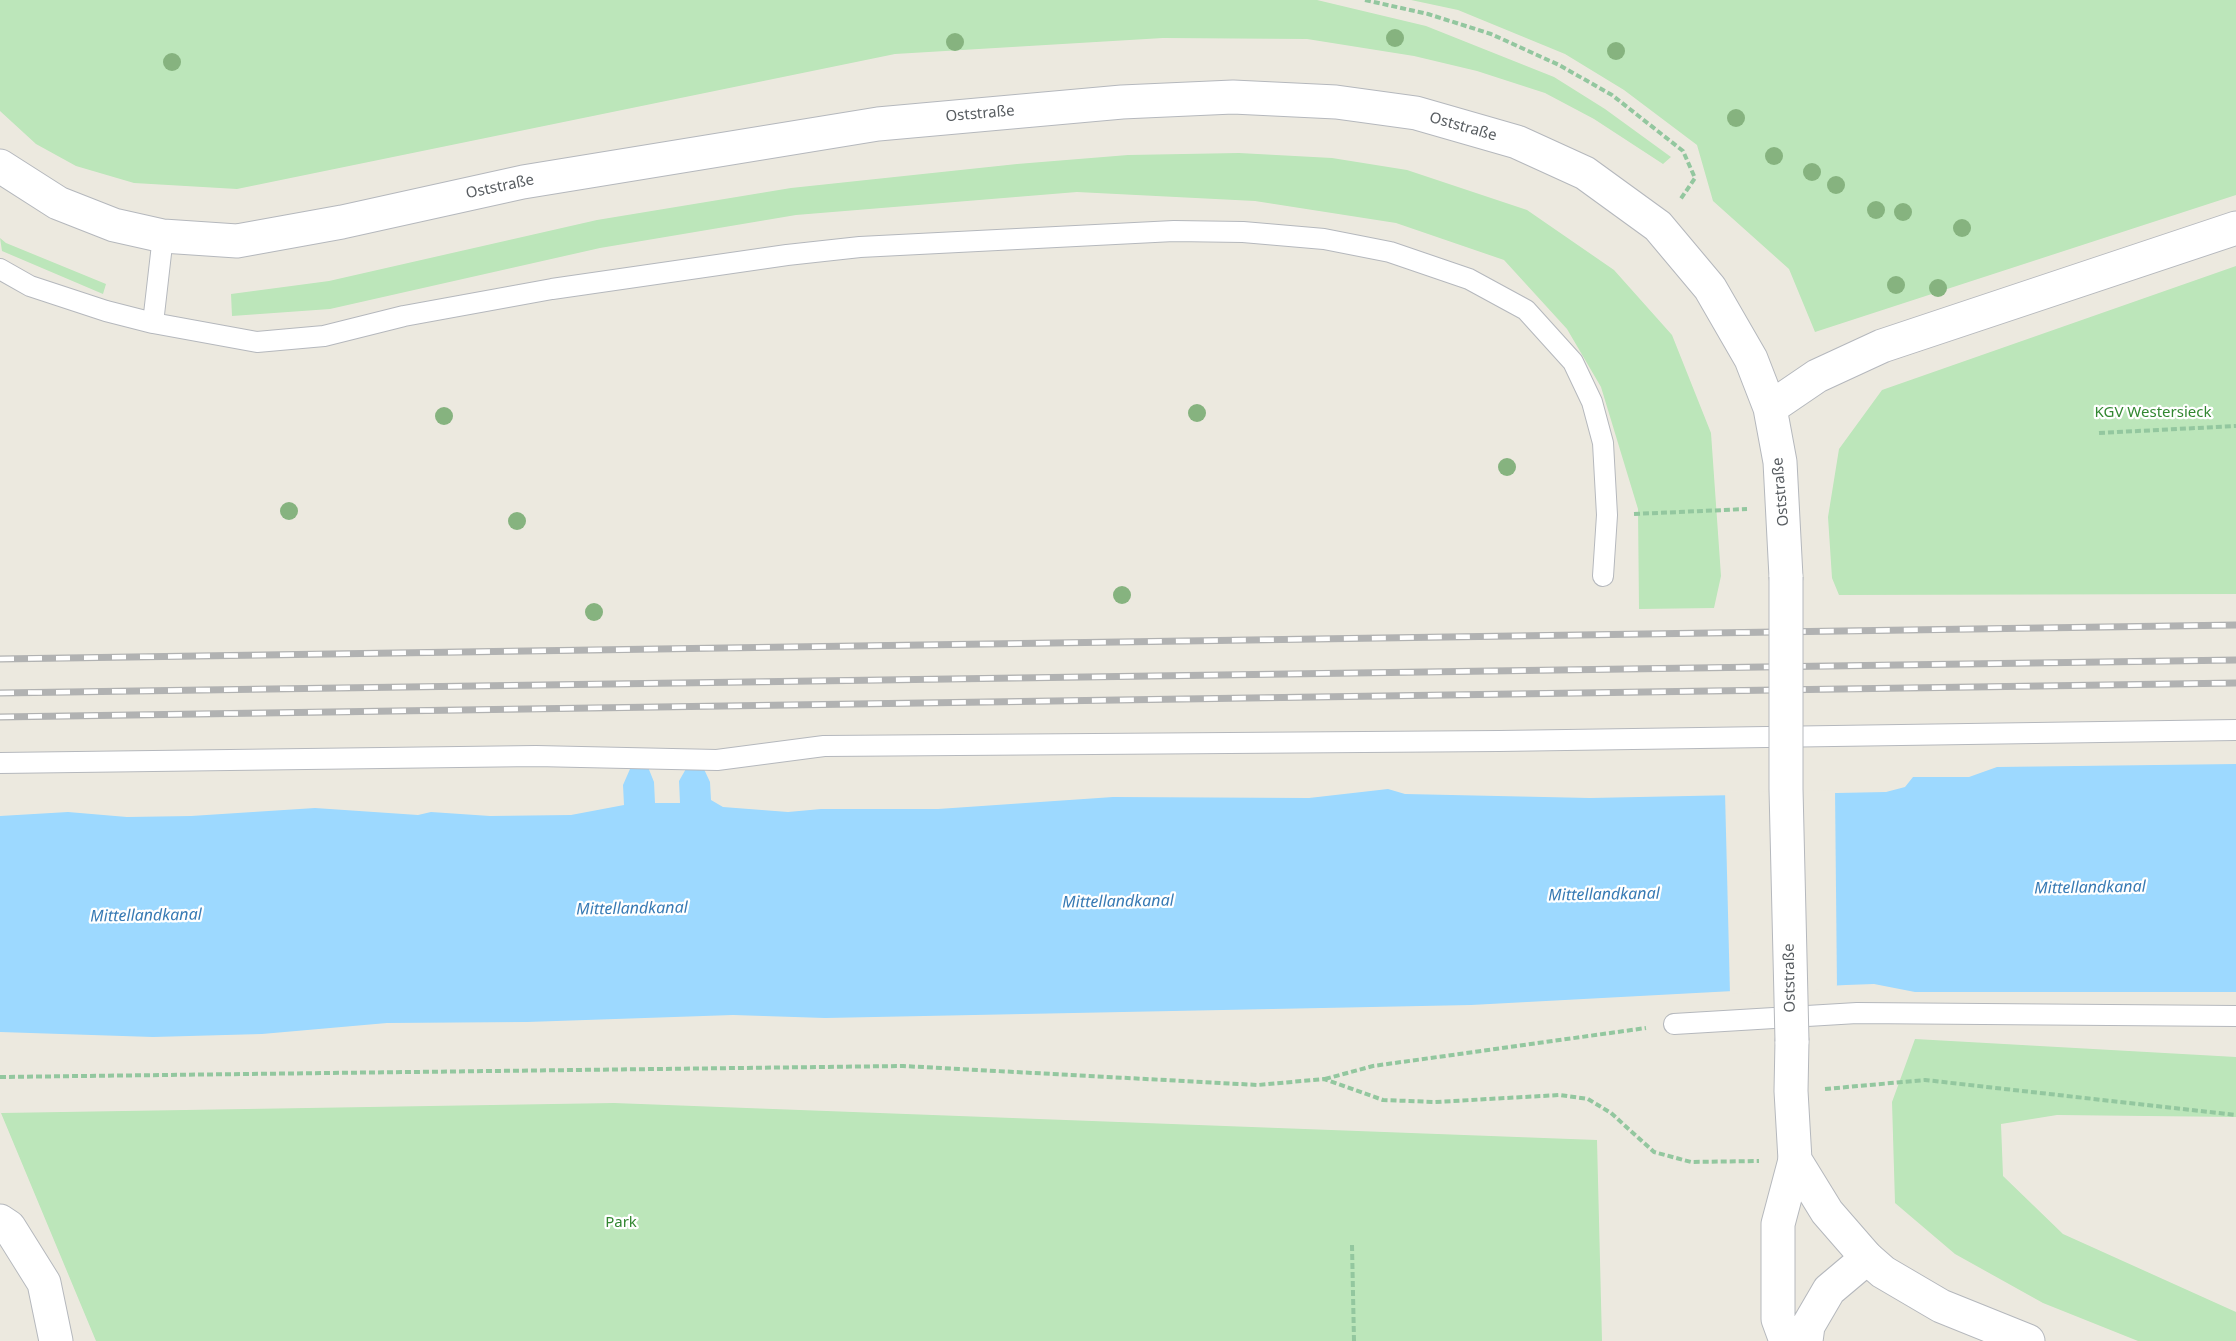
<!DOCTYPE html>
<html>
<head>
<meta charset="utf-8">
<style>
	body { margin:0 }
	canvas { display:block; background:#ece9df }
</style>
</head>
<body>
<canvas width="2236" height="1341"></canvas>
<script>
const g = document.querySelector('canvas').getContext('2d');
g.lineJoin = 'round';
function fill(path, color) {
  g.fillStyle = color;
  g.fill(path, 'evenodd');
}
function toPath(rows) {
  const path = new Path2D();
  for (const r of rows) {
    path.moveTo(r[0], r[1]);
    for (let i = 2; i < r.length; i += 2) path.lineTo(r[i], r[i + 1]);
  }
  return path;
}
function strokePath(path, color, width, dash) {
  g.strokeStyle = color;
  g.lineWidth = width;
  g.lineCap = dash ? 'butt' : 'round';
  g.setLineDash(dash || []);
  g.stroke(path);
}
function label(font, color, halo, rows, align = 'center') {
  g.font = font + ' "Noto Sans",sans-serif';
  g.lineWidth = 4.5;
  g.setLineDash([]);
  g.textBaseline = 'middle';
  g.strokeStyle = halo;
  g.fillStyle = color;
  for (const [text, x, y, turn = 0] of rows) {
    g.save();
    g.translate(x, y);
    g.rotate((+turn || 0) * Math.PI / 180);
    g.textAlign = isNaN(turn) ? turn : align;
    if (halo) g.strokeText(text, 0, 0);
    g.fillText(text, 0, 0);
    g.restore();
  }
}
fill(toPath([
	[0,0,1317,0,1426,26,1554,77,1605,109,1671,157,1663,164,1594,119,1545,93,1477,71,1414,56,1307,39,1163,38,895,54,237,189,134,183,76,166,36,144,0,111],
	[1411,0,2236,0,2236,195,1815,332,1789,269,1713,201,1697,145,1624,90,1565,54,1458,10],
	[1239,153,1332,158,1407,170,1527,210,1614,270,1672,335,1711,433,1721,576,1714,608,1639,609,1638,509,1601,387,1567,329,1504,260,1396,223,1255,201,1077,192,796,215,600,248,330,309,232,316,231,294,329,281,597,220,791,188,1017,164,1128,155],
	[0,238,6,243,106,284,103,294,2,251],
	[2236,266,2236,594,1839,595,1832,578,1828,517,1839,449,1882,390],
	[1915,1039,2236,1057,2236,1117,2057,1115,2001,1124,2003,1176,2063,1234,2236,1312,2236,1341,2138,1341,2043,1303,1955,1254,1895,1203,1892,1102],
	[614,1103,1597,1140,1602,1341,96,1341,1,1113]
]), '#bce6ba');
fill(toPath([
	[2236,764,2236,992,1915,992,1874,984,1846,985,1471,1005,825,1018,733,1015,527,1022,387,1023,262,1034,153,1037,0,1032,0,816,68,812,127,817,191,816,315,808,418,815,431,812,490,816,571,815,624,805,623,785,630,769,648,767,654,782,655,803,680,803,679,781,687,767,703,767,710,782,711,800,723,807,788,812,821,809,938,809,1113,797,1309,798,1388,789,1405,794,1590,798,1886,792,1905,787,1913,777,1969,777,1997,767]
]), '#9dd9ff');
fill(toPath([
	[1835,790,1837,989,1730,994,1725,792]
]), '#ece9df');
const service = toPath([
	[0,269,30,286,106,311,153,323,257,342,324,336,404,316,552,289,787,255,860,247,1174,231,1243,232,1324,239,1390,252,1469,279,1526,310,1573,362,1592,402,1603,443,1607,515,1603,576],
	[153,323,163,236],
	[0,763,536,756,717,760,824,746,1499,741,2236,730],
	[1674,1024,1857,1013,2236,1016]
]);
const minor = toPath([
	[0,1221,9,1227,44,1283,56,1341],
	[1786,1341,1778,1319,1778,1224,1795,1160],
	[1806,1341,1808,1326,1829,1290,1867,1258]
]);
const tertiary = toPath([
	[0,166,58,203,114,225,163,236,237,241,342,222,523,182,878,124,1122,102,1233,97,1336,102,1416,113,1517,142,1585,173,1658,226,1710,288,1751,359,1770,408,1780,462,1786,577],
	[1770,408,1817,376,1882,346,2236,228],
	[1792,1041,1791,1091,1795,1160,1827,1212,1867,1258,1883,1272,1941,1306,2028,1341]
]);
strokePath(service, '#b5b8bd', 22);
strokePath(minor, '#b5b8bd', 35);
strokePath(tertiary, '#b5b8bd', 35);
strokePath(toPath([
	[1365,0,1428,14,1491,34,1559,65,1612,95,1683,151,1695,178,1680,200],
	[2099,433,2236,426],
	[1634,514,1747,509],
	[0,1077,903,1066,1258,1085,1324,1079,1383,1100,1435,1102,1560,1095,1588,1099,1611,1113,1654,1152,1691,1162,1759,1161],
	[1325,1079,1373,1066,1646,1028],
	[1825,1089,1925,1080,2236,1115],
	[1352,1245,1354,1341]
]), '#93c79f', 4, [6, 3]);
strokePath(service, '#fff', 20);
strokePath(minor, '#fff', 33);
strokePath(tertiary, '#fff', 33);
const rail = toPath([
	[0,659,2236,625],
	[0,693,2236,660],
	[0,717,2236,683]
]);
strokePath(rail, '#b1b2b2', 7);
strokePath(rail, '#fff', 4.5, [14]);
const tertiaryBridge = toPath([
	[1786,577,1786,789,1792,1041]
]);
strokePath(tertiaryBridge, '#b5b8bd', 35, []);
strokePath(tertiaryBridge, '#fff', 33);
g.fillStyle = '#86b37f';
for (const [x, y] of [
	[1395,38],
	[955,42],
	[1616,51],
	[172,62],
	[1736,118],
	[1774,156],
	[1812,172],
	[1836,185],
	[1876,210],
	[1903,212],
	[1962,228],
	[1896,285],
	[1938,288],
	[1197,413],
	[444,416],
	[1507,467],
	[289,511],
	[517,521],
	[1122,595],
	[594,612]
]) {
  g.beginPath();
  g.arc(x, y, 9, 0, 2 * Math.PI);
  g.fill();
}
label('15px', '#585d61', '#fff', [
	["Oststraße",980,114,-5],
	["Oststraße",1463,127,16],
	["Oststraße",500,187,-12],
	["Oststraße",1781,492,-95],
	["Oststraße",1790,978,-91]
]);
label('15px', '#328731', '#fff', [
	["KGV Westersieck",2153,413],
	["Park",621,1223]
]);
label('italic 16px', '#377ab4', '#fff', [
	["Mittellandkanal",2090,888,-1],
	["Mittellandkanal",1604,895,-1],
	["Mittellandkanal",1118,902,-1],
	["Mittellandkanal",632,909,-1],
	["Mittellandkanal",146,916,-1]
]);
</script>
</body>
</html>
